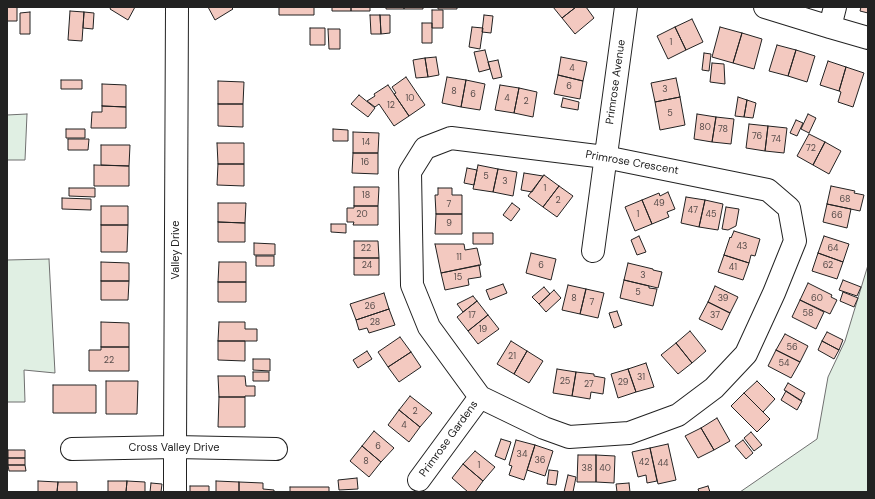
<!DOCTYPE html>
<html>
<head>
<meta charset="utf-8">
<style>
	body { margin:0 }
	#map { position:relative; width:875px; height:499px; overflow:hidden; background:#fff; font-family:"DM Sans",sans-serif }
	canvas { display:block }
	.frame { position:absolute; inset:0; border:8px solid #222; pointer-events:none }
</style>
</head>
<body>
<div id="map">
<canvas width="875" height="499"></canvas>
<div class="frame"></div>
</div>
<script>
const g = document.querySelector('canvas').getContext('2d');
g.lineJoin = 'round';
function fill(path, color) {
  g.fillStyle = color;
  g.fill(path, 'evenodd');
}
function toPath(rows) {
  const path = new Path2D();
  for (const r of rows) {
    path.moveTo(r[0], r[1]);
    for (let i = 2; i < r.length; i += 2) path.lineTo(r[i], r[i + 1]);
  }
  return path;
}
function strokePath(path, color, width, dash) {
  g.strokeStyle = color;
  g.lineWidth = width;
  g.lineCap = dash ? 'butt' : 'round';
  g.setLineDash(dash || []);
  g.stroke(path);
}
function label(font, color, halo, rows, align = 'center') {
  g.font = font + ' "DM Sans",sans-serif';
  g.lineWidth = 3;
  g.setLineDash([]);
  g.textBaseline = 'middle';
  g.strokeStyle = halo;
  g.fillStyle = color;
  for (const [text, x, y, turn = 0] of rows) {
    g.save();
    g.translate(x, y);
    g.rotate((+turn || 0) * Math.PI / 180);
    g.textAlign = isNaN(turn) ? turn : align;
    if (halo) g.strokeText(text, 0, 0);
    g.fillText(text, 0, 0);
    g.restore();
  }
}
const green = toPath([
	[27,114,25,160,7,160,7,115,27,114],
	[49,259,55,373,24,370,25,402,7,402,7,260,49,259],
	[868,265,868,492,740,492,817,439,828,377,845,341,868,265]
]);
fill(green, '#e0efe3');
strokePath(green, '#6f6f6f', 1);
const building = toPath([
	[7,7,17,7,17,21,7,21,7,7],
	[111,7,135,7,128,20,110,9,111,7],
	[208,7,231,7,233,9,215,20,208,7],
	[279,7,314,7,314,15,279,15,279,7],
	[332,7,351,7,351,11,332,11,332,7],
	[351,7,370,7,370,11,351,11,351,7],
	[386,7,404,7,404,9,386,9,386,7],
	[404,7,423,7,423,9,404,9,404,7],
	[438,7,457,7,457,9,438,9,438,7],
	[553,7,576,7,562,18,553,7],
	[576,7,586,7,594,18,575,34,562,18,576,7],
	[861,7,868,7,868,13,860,11,861,7],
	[432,10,443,10,443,28,432,28,432,10],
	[70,11,84,12,82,41,68,40,70,11],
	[30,12,30,34,20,34,20,13,30,12],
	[84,12,94,13,93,29,83,28,84,12],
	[370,15,380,15,381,34,371,34,370,15],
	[380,15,390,15,390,33,381,34,380,15],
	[484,15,493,16,491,33,482,32,484,15],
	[692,19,703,42,686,50,675,27,692,19],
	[422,23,432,23,432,43,422,43,422,23],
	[472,27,483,28,480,49,469,47,472,27],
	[675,27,686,50,668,59,657,36,675,27],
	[720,27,742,33,733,63,712,57,720,27],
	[310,28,325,28,325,45,310,45,310,28],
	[328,29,340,29,340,49,329,49,328,29],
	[742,33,762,39,754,69,733,63,742,33],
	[777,45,796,50,788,76,769,71,777,45],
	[485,50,490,69,479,72,474,52,485,50],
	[796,50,815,56,807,82,788,76,796,50],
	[704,53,711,54,709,71,702,70,704,53],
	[436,57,439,75,428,77,425,58,436,57],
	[561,57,587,62,583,81,558,75,561,57],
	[425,58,428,77,416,78,413,60,425,58],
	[498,60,502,77,493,79,488,62,498,60],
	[828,61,846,67,839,91,820,85,828,61],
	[712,63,724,64,725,84,710,82,712,63],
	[846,67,864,73,853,107,838,102,841,92,839,91,846,67],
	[558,75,583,81,580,99,554,94,558,75],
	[406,77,425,105,409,116,394,94,396,93,392,87,406,77],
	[447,77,466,80,461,107,442,103,447,77],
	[676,78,680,97,655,102,651,83,676,78],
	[61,80,82,80,82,89,61,89,61,80],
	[466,80,485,84,480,110,461,107,466,80],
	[218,81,244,82,243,104,218,104,218,81],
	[102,84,126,85,126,107,102,106,102,84],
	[388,85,409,116,394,126,379,104,375,107,367,101,375,96,374,94,388,85],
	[500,85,519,88,514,113,495,110,500,85],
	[519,88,537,92,533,117,514,113,519,88],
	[359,95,375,108,368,117,351,104,359,95],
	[680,97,685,125,660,130,655,102,680,97],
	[738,97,747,100,744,117,735,116,738,97],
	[563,98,579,102,578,110,561,107,563,98],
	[747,100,756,103,753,118,744,117,747,100],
	[218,104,243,104,243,127,218,126,218,104],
	[102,106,126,107,126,128,91,128,92,112,102,112,102,106],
	[697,114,716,117,712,142,694,139,697,114],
	[808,114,816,118,809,133,801,129,808,114],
	[716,117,734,119,731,144,712,142,716,117],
	[796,120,803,123,797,136,790,133,796,120],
	[749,124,768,126,765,151,746,148,749,124],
	[768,126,787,128,784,153,765,151,768,126],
	[66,129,85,129,85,138,66,138,66,129],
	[333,129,348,130,348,141,333,141,333,129],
	[353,132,379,133,378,153,353,153,353,132],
	[809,134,825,142,813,165,797,156,809,134],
	[68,139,89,139,88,150,68,150,68,139],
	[825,142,841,151,829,174,813,165,825,142],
	[217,143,244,143,244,164,218,164,217,143],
	[101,145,130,145,129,166,101,165,101,145],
	[353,153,378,153,378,174,352,173,353,153],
	[218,164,244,164,244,186,217,185,218,164],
	[94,165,129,166,129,186,94,186,94,165],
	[478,165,498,169,493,192,473,189,478,165],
	[467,168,477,170,474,185,464,183,467,168],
	[498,169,517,172,513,196,493,192,498,169],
	[524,173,543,176,532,192,521,190,524,173],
	[544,175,559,186,543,207,528,196,544,175],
	[559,186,573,196,557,217,543,207,559,186],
	[831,186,855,191,854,193,864,195,860,211,827,204,831,186],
	[354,187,379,187,378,206,354,206,354,187],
	[69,188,95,188,95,197,69,196,69,188],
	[438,188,452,188,452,195,462,195,462,214,436,214,435,195,438,195,438,188],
	[668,192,675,209,667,212,669,217,652,224,642,200,659,193,660,196,668,192],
	[686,197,705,200,699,227,681,223,686,197],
	[62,198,91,199,91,210,62,209,62,198],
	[642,200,652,224,635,231,625,207,642,200],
	[705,200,723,204,718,230,699,227,705,200],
	[218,203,246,203,245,223,218,222,218,203],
	[512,203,520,209,511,221,503,215,512,203],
	[827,204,851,209,847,228,823,222,827,204],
	[101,206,128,206,128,225,101,225,101,206],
	[354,206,378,206,378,225,353,225,354,222,347,222,347,208,354,208,354,206],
	[726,207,739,209,736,226,728,230,722,229,726,207],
	[436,214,462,214,462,234,435,234,436,214],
	[218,222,245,223,245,242,218,242,218,222],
	[331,224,346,224,346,233,331,232,331,224],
	[101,225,128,225,127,252,101,252,101,225],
	[734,231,760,239,755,256,751,255,749,263,724,255,730,237,731,238,734,231],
	[473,233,493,233,493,244,473,244,473,233],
	[639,236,646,252,637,255,631,240,639,236],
	[824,236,849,244,843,262,818,253,824,236],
	[354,241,378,241,379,258,354,258,354,241],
	[254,243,275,244,275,255,254,255,254,243],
	[435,244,464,244,465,250,477,248,481,265,441,273,435,244],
	[531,253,556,259,551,280,526,273,531,253],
	[818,253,843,262,837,279,812,271,818,253],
	[724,255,749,263,743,280,718,272,724,255],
	[256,256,274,256,274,266,256,266,256,256],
	[354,258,379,258,379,275,354,275,354,258],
	[101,262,129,263,129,281,101,281,101,262],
	[219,262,246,262,246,282,218,282,219,262],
	[628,263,653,269,653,270,662,272,658,288,624,280,628,263],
	[479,265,481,277,468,279,469,285,445,290,441,273,479,265],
	[624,280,649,286,649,288,657,289,653,306,620,298,624,280],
	[843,280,861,287,857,296,839,290,843,280],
	[101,281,129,281,128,300,101,300,101,281],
	[218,282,246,282,246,302,218,302,218,282],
	[808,283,832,295,831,297,837,300,830,314,800,300,808,283],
	[503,284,507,293,490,300,486,290,503,284],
	[568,285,586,289,580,314,562,310,568,285],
	[715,286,738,297,730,313,708,302,715,286],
	[544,287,550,294,539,304,532,297,544,287],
	[586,289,604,293,598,318,580,314,586,289],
	[554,290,561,298,546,312,539,304,554,290],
	[843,292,858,298,854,307,840,301,843,292],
	[384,293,389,309,356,320,350,304,384,293],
	[473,296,477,301,463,312,457,304,473,296],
	[800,300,824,312,816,329,792,317,800,300],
	[477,301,488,315,468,331,457,317,477,301],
	[708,302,730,313,722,330,699,319,708,302],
	[389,309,395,325,369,333,367,328,359,330,356,320,389,309],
	[617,311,622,325,614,328,609,313,617,311],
	[488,315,499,329,478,344,468,331,488,315],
	[101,322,129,323,129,347,101,347,101,322],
	[219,322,245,322,245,329,257,329,257,341,218,341,219,322],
	[690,331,706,351,692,363,676,343,690,331],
	[827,332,843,340,839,350,822,341,827,332],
	[785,334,808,346,800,362,776,350,785,334],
	[400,337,411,352,388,367,378,352,400,337],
	[218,341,245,341,245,361,218,360,218,341],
	[511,341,527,351,514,374,497,364,511,341],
	[822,341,839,350,834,359,818,350,822,341],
	[676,343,692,363,678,374,661,355,676,343],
	[101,347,129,347,129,371,89,371,89,350,101,350,101,347],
	[776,350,800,362,791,378,768,366,776,350],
	[367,351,372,359,358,368,353,360,367,351],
	[527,351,543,361,529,383,514,374,527,351],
	[411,352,421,367,399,382,388,367,411,352],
	[253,359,270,359,270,371,253,370,253,359],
	[646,363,654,387,636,392,628,369,646,363],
	[557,369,576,372,572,396,553,393,557,369],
	[628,369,636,392,618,398,611,374,628,369],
	[253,372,269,372,269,381,253,381,253,372],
	[576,372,594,374,594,376,605,378,603,394,591,392,590,399,572,396,576,372],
	[218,376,245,376,246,386,255,386,255,396,245,396,245,397,219,397,218,376],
	[106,381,138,381,137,414,106,414,106,381],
	[757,381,775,399,763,412,744,393,757,381],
	[788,383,805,393,801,401,784,390,788,383],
	[53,385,96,385,96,413,53,413,53,385],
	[786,391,802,401,797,410,781,400,786,391],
	[744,393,770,419,757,432,731,406,744,393],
	[410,396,432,413,420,427,399,410,410,396],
	[219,397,245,397,245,427,218,427,219,397],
	[399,410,420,427,409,442,388,425,399,410],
	[717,418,730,441,714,450,701,428,717,418],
	[701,428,714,450,698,458,685,436,701,428],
	[374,431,394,448,381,462,362,446,374,431],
	[751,432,762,445,754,451,744,438,751,432],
	[501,439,511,442,505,460,495,456,501,439],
	[516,440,535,445,524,480,509,475,512,466,509,465,516,440],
	[743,440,753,453,746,459,735,446,743,440],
	[668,444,676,480,658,484,650,448,668,444],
	[535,445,553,451,545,476,527,470,535,445],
	[362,446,381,462,369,477,350,461,362,446],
	[650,448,657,481,647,483,646,475,638,477,632,452,650,448],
	[8,450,25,450,25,458,8,458,8,450],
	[475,451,495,467,483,481,463,464,475,451],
	[578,455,596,455,596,482,577,482,578,455],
	[596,455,615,456,614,483,596,482,596,455],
	[8,458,25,458,25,465,8,465,8,458],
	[463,464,483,481,475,492,468,492,452,478,463,464],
	[8,465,25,465,26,471,9,471,8,465],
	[549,470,558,471,556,485,547,484,549,470],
	[568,475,576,477,573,492,564,492,568,475],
	[357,478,358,489,339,490,338,480,357,478],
	[38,481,58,482,57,492,38,492,38,481],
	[108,481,127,481,126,492,108,492,108,481],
	[127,481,145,482,145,492,126,492,127,481],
	[216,481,239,482,239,492,216,492,216,481],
	[58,482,77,482,77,492,57,492,58,482],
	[239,482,263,483,263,489,274,490,274,492,239,492,239,482],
	[151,483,162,484,161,492,150,492,151,483],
	[629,483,630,492,617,492,616,484,629,483],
	[190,486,209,486,209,492,190,492,190,486],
	[708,486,710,492,699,492,698,489,708,486],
	[290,487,329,487,329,492,290,492,290,487]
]);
fill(building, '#f3c9c0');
strokePath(building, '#222', 1);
const minor = toPath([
	[765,7,830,27,868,38],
	[830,27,835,7],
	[451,138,605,157,768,190,789,208,795,241,774,293,746,354,714,388,678,415,629,433,569,437,544,428,480,397,429,327,412,285,410,172,425,148,451,138],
	[593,251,626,7],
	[72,449,175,447,276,449],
	[419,480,480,397],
	[175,492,175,447,177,7]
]);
strokePath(minor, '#222', 24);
strokePath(minor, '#fff', 22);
label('9px', '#564c4a', null, [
	["1",671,43],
	["4",572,69],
	["6",569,87],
	["3",665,90],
	["8",454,92],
	["6",473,95],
	["10",410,99],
	["4",507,99],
	["2",526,102],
	["12",391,106],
	["5",670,114],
	["80",705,128],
	["78",723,130],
	["76",757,137],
	["74",776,140],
	["14",366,143],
	["72",811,149],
	["16",365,163],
	["5",486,177],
	["3",505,182],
	["1",545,189],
	["18",366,196],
	["68",845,200],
	["2",558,201],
	["49",659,204],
	["7",449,205],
	["47",693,211],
	["20",362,215],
	["1",638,215],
	["45",711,215],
	["66",837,216],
	["9",449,224],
	["43",742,247],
	["22",366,249],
	["64",833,249],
	["11",459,258],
	["24",367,266],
	["6",541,266],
	["62",828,266],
	["41",733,268],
	["3",643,276],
	["15",458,278],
	["5",638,293],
	["8",574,299],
	["39",723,299],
	["60",817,299],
	["7",592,303],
	["26",370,307],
	["58",808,314],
	["17",472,316],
	["37",715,316],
	["28",375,323],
	["19",483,330],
	["56",792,348],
	["21",512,357],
	["22",109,361],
	["54",784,364],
	["31",641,378],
	["25",565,382],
	["29",623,383],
	["27",589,385],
	["2",415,412],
	["4",404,426],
	["6",378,447],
	["34",522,455],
	["36",540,461],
	["8",366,462],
	["42",644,463],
	["44",663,464],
	["1",479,466],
	["38",587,469],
	["40",605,469]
]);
label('11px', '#222', '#fff', [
	["Primrose Avenue",616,82,-82],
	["Primrose Crescent",632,163,10],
	["Valley Drive",176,250,-90],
	["Primrose Gardens",449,439,-54],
	["Cross Valley Drive",174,448]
]);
</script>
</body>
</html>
